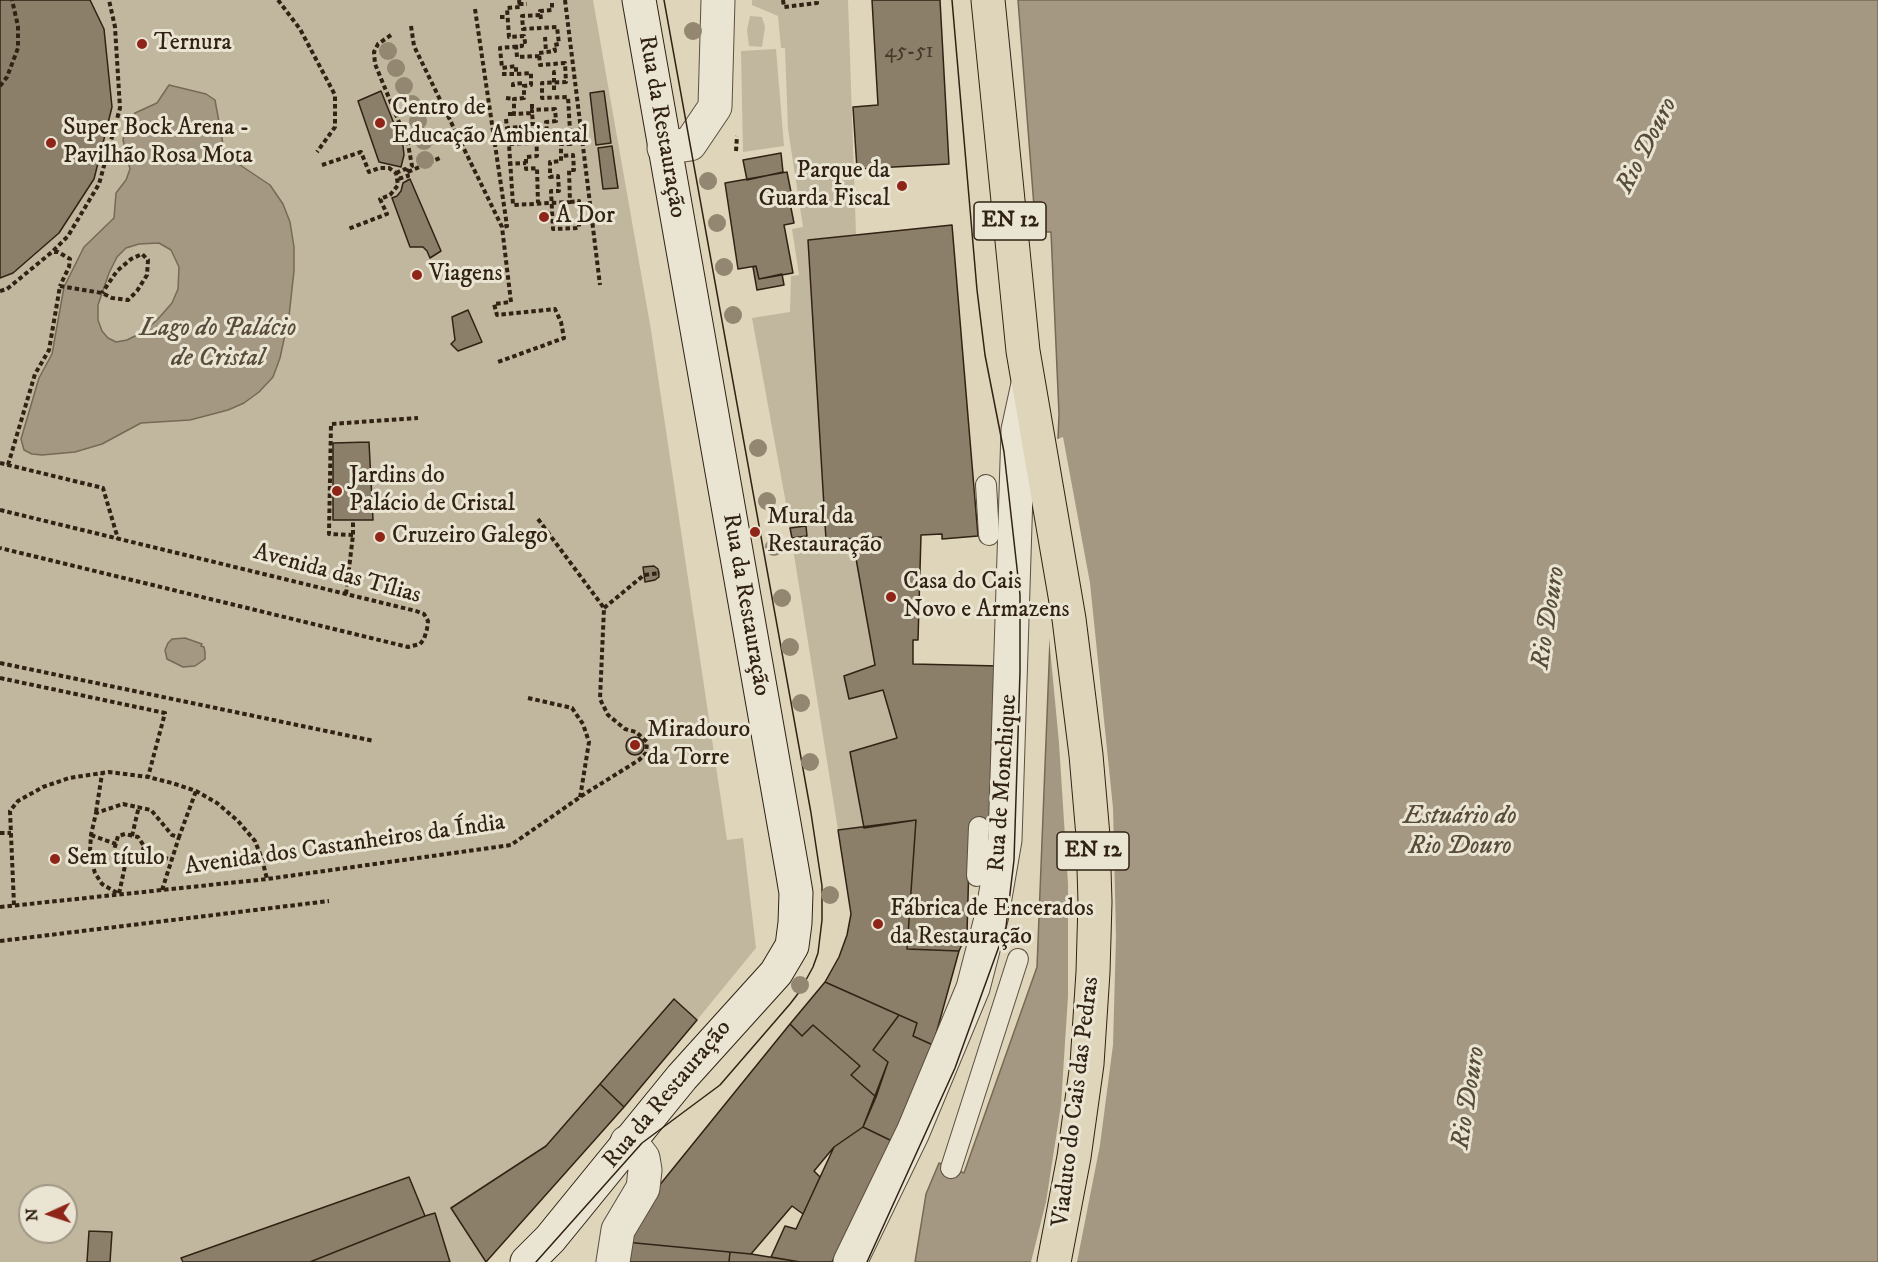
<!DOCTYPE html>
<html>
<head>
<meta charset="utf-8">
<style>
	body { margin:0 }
	#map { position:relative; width:1878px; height:1262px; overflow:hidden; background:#dfd5ba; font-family:"IM FELL DW Pica",serif }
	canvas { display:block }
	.north { position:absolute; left:18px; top:1184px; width:60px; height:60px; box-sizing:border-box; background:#eae4d2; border:2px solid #a09686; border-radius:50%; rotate:267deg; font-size:16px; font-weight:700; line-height:24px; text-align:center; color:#312214 }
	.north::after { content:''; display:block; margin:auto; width:21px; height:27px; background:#8f2418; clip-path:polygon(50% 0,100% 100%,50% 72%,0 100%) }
</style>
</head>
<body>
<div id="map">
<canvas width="1878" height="1262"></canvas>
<div class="north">N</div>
</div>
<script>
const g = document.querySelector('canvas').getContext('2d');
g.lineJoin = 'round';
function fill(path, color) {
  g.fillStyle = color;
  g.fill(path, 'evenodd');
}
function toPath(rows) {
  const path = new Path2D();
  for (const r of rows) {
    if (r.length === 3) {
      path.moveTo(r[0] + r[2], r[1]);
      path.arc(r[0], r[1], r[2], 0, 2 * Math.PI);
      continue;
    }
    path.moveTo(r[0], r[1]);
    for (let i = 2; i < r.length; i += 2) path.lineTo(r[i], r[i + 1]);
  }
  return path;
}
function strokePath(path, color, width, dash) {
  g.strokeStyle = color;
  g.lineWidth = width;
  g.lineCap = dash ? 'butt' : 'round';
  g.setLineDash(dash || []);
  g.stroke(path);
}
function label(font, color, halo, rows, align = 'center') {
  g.font = font + ' "IM FELL DW Pica",serif';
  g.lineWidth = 6;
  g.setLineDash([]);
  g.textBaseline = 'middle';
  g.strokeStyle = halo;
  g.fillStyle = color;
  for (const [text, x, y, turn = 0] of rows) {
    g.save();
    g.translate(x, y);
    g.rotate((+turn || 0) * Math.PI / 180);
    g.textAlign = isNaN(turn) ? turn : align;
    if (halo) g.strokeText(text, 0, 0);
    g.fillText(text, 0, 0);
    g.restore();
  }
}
fill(toPath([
	[0,0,593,0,651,330,727,840,743,838,756,948,697,1020,673,1000,546,1146,452,1208,486,1262,450,1262,435,1213,425,1216,182,1259,183,1262,110,1262,112,1233,89,1231,87,1262,0,1262],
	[30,1196,66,1196,66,1232,30,1232],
	[752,0,848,0,856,234,808,241,826,539,881,537,875,665,845,676,850,699,883,690,897,738,850,752,863,827,838,830,785,498,752,318,790,312,791,276,799,275,792,229,803,227,788,129,785,48,781,48,778,16,752,5],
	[750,16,762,17,765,27,762,47,749,46,747,30],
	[776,49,784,146,743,152,741,51]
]), '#c1b79e');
const water = toPath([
	[1018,0,1878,0,1878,1262,915,1262,926,1194,939,1163,964,1173,1037,967,1059,414,1051,232,1036,232,1018,0],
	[169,85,206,94,215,100,225,155,270,185,283,204,290,222,294,247,294,271,289,316,280,358,273,377,259,392,244,403,228,410,190,420,141,423,102,444,75,452,42,455,32,454,24,450,21,439,39,378,52,354,64,287,84,247,114,218,116,193,126,180,130,169,123,140,125,128,135,113,157,103,169,85],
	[159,243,171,250,179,267,178,289,172,303,157,320,143,332,127,340,116,342,108,338,102,331,98,320,98,305,109,273,117,257,126,248,139,244,159,243],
	[185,638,202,644,201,646,204,647,205,652,205,659,195,666,183,667,167,659,165,650,168,643,172,639,185,638]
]);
fill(water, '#a49882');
strokePath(water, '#766956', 1.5);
fill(toPath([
	[1063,437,1090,583,1113,808,1116,936,1113,1045,1100,1145,1077,1262,1031,1262,1046,1202,1061,1105,1068,996,1068,884,1059,743,1048,627,1055,440]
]), '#dfd5ba');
const building = toPath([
	[0,0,90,0,104,29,112,107,94,179,59,233,13,273,0,278,0,0],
	[872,0,940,0,949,164,857,169,853,107,878,105,872,0],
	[381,91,403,146,404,155,401,167,379,162,358,101,381,91],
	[604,91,611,143,596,145,590,93,604,91],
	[612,146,618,188,603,189,598,148,612,146],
	[781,153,783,172,747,180,743,160,781,153],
	[787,172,793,202,790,203,794,223,784,225,793,273,759,279,756,266,738,269,725,183,787,172],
	[410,179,441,251,430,258,427,251,423,247,410,247,392,198,397,196,401,191,403,183,410,179],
	[952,225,978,536,942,539,942,534,921,535,918,640,913,640,913,664,999,666,995,828,970,827,967,933,959,951,907,949,916,820,864,828,850,752,897,738,883,690,849,699,844,676,875,665,855,553,881,551,881,537,826,540,808,240,952,225],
	[756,266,759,279,782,274,784,285,757,290,753,267,756,266],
	[468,310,482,342,458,351,451,344,455,340,452,317,468,310],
	[369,442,373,520,333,520,333,443,369,442],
	[806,526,807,536,792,538,790,528,806,526],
	[654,566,658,569,659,577,655,580,645,582,643,567,654,566],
	[635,746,9],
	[916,820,907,949,959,951,933,1045,913,1036,917,1023,825,982,839,957,847,935,851,914,838,830,916,820],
	[825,982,899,1015,873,1050,888,1062,876,1097,851,1075,860,1066,813,1025,802,1036,790,1024,825,982],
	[674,999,697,1020,624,1107,600,1084,674,999],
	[899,1015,917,1023,913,1036,933,1045,892,1141,863,1127,888,1062,873,1050,899,1015],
	[790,1024,802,1036,813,1025,860,1066,851,1075,876,1097,863,1127,834,1147,814,1171,820,1177,803,1214,792,1206,751,1254,625,1242,654,1192,790,1024],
	[600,1084,624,1107,486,1262,451,1208,546,1146,600,1084],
	[863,1127,892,1141,832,1262,800,1262,771,1257,785,1226,796,1229,834,1147,863,1127],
	[409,1177,425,1216,310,1262,183,1262,181,1258,409,1177],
	[435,1213,450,1262,310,1262,425,1216,435,1213],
	[89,1231,112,1232,110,1262,87,1262,89,1231],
	[625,1242,730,1252,729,1262,624,1262,625,1242],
	[730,1252,751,1254,800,1262,729,1262,730,1252]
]);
fill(building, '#8b7f6a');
strokePath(building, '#312214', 1.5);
const service = toPath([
	[986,485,989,535],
	[977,876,979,827],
	[951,1168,1018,959]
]);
const minor = toPath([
	[664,148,690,144,715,107,718,0],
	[613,1262,618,1230,643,1188,645,1170,643,1158,636,1149,627,1142],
	[850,1262,913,1132,973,988,992,915,1005,840,1018,430,1028,384]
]);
const secondary = toPath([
	[527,1262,550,1239,682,1077,776,973,792,946,795,923,796,893,792,869,639,0]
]);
const primary = toPath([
	[988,0,1023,351,1069,619,1086,755,1093,836,1095,902,1093,972,1087,1064,1074,1157,1054,1262]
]);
strokePath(service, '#5c4f3e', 22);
strokePath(minor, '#5c4f3e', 35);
strokePath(secondary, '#312214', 35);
strokePath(primary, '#312214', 35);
strokePath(toPath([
	[278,0,300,29,335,95,335,127,317,152],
	[519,0,520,7,507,8,509,37,524,36,525,42,522,42,522,46,500,48,502,68,516,66,516,74,531,73,531,85,524,86,524,98,514,99,514,114,532,113,533,124,521,124,521,133,536,132,537,156,526,157,526,169,537,168,538,203],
	[565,0,600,285],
	[783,0,784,7,817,3,817,0],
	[519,4,527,4],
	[475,9,507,226,502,227],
	[540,15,522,16,523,29,557,27,559,44,554,45,555,51,539,53,540,65,565,63,566,82,542,83,542,98,568,97,570,131,571,144,561,144,561,161,550,162,550,177,558,176,559,191,551,191,553,229,579,228,579,201,570,202],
	[500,17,507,17],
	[541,19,540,11,552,10,552,0],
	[411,26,414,46,502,227,511,302,494,304,497,315,555,309,561,322,564,338,498,362],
	[391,35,378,44,374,52,375,64,408,144,412,166,407,172],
	[545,37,546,52],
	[516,45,517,57,540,56],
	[502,74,516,74],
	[0,86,7,77,18,48,18,26,12,0],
	[513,87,513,84,524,83,524,85],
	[554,90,554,72,556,72],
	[506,98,514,99],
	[532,104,532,110],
	[532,113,532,110,555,109,556,121,546,122,547,132,570,131],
	[508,114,514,114],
	[506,119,507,128,521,127],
	[529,143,509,144,513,205,570,202,569,170,574,170,573,155,561,156],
	[736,151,737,136],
	[508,164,526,163],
	[322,165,361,152,369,172,379,168,389,168,396,173,398,185,390,195,380,199,387,214,348,229],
	[408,172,442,157],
	[396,173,405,169,408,176,398,179],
	[54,252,58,252,70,259,69,267,60,286],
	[0,291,7,289,52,252,68,236,99,184,120,108,115,27,109,0],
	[0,463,103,488,118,539],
	[8,465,35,374,49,350,60,286,102,293,112,298,128,300,137,291,147,275,148,260,142,254,131,259,117,271,102,293],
	[0,510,416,611,424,614,428,621,427,629,424,639,420,644,408,647,0,548],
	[538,519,604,608],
	[353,535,329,534,331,424,418,418],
	[346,594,353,535,353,520],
	[604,608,644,575,660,573],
	[0,663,374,741],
	[0,678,165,713,148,777],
	[528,698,572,708,583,724,589,742,580,798],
	[96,812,102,774],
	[0,833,11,833],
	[91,835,116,844],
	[132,836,139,806],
	[142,851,172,860],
	[126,861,136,862,141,856,144,846,138,837,125,834,118,836,114,850,116,855,126,861,119,894,102,884,95,873,92,863,90,851,91,835,96,813,123,804,151,810,172,835,179,837,196,791],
	[162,890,179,837],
	[14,905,10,811,18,801,43,787,69,778,109,772,148,777,172,783,196,791,217,803,238,821,255,841,262,859,267,879],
	[0,907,267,879,511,845,586,793,639,760,646,753,647,742,636,732,625,729,608,715,600,699,604,608],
	[0,941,329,901]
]), '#312214', 4, [4.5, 3]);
strokePath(service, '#eae4d2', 20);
strokePath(minor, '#eae4d2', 33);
strokePath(secondary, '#eae4d2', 33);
strokePath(primary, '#dfd5ba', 33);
strokePath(toPath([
	[536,1262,642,1143,720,1085,790,1004,800,991,813,967,818,953,822,920,822,886,811,813,664,0],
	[867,1262,955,1068,1006,927,1014,860,1020,672,1020,595,1004,452,985,355,977,290,952,0]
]), '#312214', 1.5);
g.fillStyle = '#938771';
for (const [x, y] of [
	[693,31],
	[388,51],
	[396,68],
	[404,86],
	[412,104],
	[418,121],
	[424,141],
	[425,160],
	[708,181],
	[717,223],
	[724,267],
	[733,315],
	[758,448],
	[767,501],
	[774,547],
	[782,598],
	[790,647],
	[801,703],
	[810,762],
	[830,895],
	[800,985]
]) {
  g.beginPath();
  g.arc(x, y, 9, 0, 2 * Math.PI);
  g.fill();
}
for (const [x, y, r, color] of [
	[142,44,6,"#8f2418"],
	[380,123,6,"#8f2418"],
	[51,143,6,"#8f2418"],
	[902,186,6,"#8f2418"],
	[544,217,6,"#8f2418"],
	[417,275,6,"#8f2418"],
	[337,491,6,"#8f2418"],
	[755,532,6,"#8f2418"],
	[380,537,6,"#8f2418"],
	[891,597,6,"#8f2418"],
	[635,745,6,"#8f2418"],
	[55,859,6,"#8f2418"],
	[878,924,6,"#8f2418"]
]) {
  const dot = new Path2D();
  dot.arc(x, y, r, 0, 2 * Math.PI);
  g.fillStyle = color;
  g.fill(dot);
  strokePath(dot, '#eae4d2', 2);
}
label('21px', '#48392a', null, [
	["45-51",909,53]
]);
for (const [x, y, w] of [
	[1010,221,72],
	[1093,851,72]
]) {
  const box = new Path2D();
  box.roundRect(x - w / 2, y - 19, w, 38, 4.5);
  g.fillStyle = '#eae4d2';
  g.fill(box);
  strokePath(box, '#312214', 1.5);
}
label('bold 22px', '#312214', null, [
	["EN 12",1010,221],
	["EN 12",1093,851]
]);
label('24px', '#312214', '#eae4d2', [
	["Ternura",154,44],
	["Centro de",392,109],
	["Educação Ambiental",392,137],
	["Super Bock Arena -",63,129],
	["Pavilhão Rosa Mota",63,157],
	["Parque da",890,172,"right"],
	["Guarda Fiscal",890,200,"right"],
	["A Dor",556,217],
	["Viagens",429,275],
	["Jardins do",349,477],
	["Palácio de Cristal",349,505],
	["Mural da",767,518],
	["Restauração",767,546],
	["Cruzeiro Galego",392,537],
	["Casa do Cais",903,583],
	["Novo e Armazens",903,611],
	["Miradouro",647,731],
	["da Torre",647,759],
	["Sem título",67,859],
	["Fábrica de Encerados",890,910],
	["da Restauração",890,938]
], 'left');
label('24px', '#312214', '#eae4d2', [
	["Rua da Restauração",661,127,80],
	["Avenida das Tílias",337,575,15],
	["Rua da Restauração",745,605,80],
	["Rua de Monchique",1004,783,-86],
	["Avenida dos Castanheiros da Índia",345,846,-8],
	["Rua da Restauração",668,1095,-50],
	["Viaduto do Cais das Pedras",1077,1102,-83]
]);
label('italic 26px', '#594b3a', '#eae4d2', [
	["Rio Douro",1648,146,-63],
	["Lago do Palácio",218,330],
	["de Cristal",218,360],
	["Rio Douro",1550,618,-81],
	["Estuário do",1460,818],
	["Rio Douro",1460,848],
	["Rio Douro",1470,1098,-81]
]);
</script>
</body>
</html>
